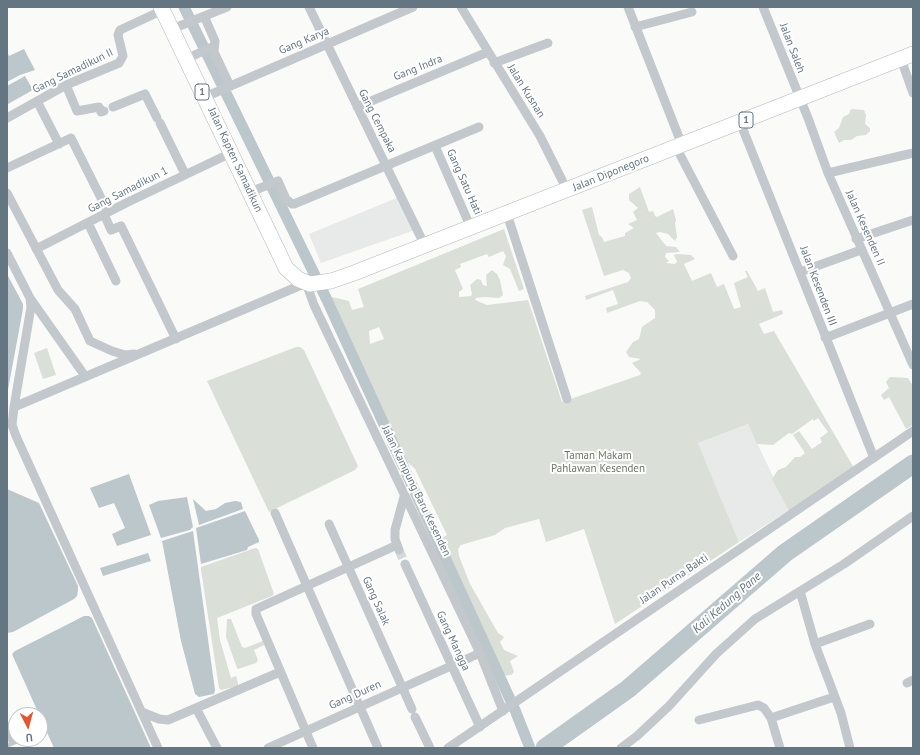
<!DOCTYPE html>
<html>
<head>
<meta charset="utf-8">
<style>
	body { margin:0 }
	#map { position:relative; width:920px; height:755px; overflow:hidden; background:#fafaf8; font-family:"PT Sans",sans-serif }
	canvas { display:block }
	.frame { position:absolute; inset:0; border:8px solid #657683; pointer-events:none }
	.north { position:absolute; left:8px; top:707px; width:40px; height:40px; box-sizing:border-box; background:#fff; border:1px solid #c1c8cd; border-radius:50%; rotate:174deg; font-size:11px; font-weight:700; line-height:16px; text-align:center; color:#657683 }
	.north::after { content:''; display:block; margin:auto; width:14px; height:18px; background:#e4572e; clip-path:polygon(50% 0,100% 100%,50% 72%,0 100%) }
</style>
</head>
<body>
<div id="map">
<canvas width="920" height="755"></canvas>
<div class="frame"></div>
<div class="north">U</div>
</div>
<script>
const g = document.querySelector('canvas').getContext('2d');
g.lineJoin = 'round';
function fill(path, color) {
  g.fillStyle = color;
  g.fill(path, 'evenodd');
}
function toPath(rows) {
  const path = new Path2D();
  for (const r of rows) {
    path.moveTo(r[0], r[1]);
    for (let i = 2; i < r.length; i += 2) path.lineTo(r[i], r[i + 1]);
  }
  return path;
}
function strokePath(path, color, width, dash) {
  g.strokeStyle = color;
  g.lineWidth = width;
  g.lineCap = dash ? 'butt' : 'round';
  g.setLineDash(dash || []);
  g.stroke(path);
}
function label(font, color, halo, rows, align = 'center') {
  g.font = font + ' "PT Sans",sans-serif';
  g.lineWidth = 4;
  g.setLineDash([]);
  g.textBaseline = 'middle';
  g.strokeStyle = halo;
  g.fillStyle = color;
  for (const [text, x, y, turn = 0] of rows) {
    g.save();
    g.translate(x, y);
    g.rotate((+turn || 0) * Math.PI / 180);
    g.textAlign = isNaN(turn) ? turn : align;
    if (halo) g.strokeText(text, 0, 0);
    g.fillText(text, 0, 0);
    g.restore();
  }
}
fill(toPath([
	[399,197,415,230,321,263,309,234],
	[748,424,789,510,739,542,698,443]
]), '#e8e9e9');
fill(toPath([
	[851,109,864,110,866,115,865,124,870,128,870,131,866,135,857,136,851,140,844,140,839,143,834,132,839,128,843,117,849,114],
	[640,187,649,212,653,211,655,216,657,217,673,209,676,220,675,223,677,237,675,241,668,234,660,232,656,233,666,246,676,247,680,252,666,253,665,257,669,261,666,263,675,264,677,262,674,255,677,254,691,255,695,259,684,264,692,281,711,273,717,287,724,284,734,309,741,307,734,283,748,277,745,271,747,271,758,291,765,288,773,312,782,310,783,314,759,324,764,334,774,331,854,468,789,511,772,479,778,470,786,467,795,457,800,457,805,453,793,435,799,431,812,449,822,442,820,438,828,432,818,418,814,421,813,419,792,434,789,433,773,445,757,444,748,424,698,443,739,542,615,624,584,529,546,542,539,519,505,528,495,535,461,545,458,549,459,556,470,584,498,633,504,637,500,642,504,650,518,656,510,661,514,672,511,675,502,676,440,539,447,535,415,469,403,458,330,298,332,297,349,301,352,310,364,307,358,289,504,229,524,289,519,291,510,269,503,265,506,256,503,251,489,257,487,254,460,264,461,267,455,270,463,289,459,292,459,297,471,296,472,294,470,285,477,279,481,280,483,285,487,286,486,275,492,270,497,274,500,280,503,295,499,298,485,297,476,298,475,300,487,305,528,300,562,402,640,375,641,373,632,363,641,359,629,357,626,352,633,342,639,339,642,327,655,318,655,310,647,302,640,301,607,313,606,308,618,304,613,290,586,300,585,296,628,282,631,278,629,273,623,270,604,276,582,210,592,207,599,235,602,237,604,242,625,236,625,233,634,228,628,224,637,220,633,212,638,208,629,200,629,194],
	[379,327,384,339,370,344,369,331],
	[296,347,300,347,304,350,358,466,355,470,269,512,207,381],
	[47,348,56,375,43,379,34,353],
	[890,377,908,378,913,386,913,425,906,429,889,397,884,400,881,395,889,388,886,382],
	[255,548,258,549,274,594,272,596,217,618,220,640,231,678,236,676,238,683,238,686,221,690,219,688,201,570,201,567],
	[227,619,231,619,242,647,245,648,263,641,264,645,254,650,258,660,256,663,238,669,237,668,226,637]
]), '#dadfd7');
fill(toPath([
	[24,49,35,70,20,75,7,82,7,52,9,56],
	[25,76,33,90,8,104,7,86],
	[7,274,23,304,23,309,7,395],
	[129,474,151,535,117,546,112,534,125,528,114,503,99,508,90,488],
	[7,489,39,503,78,586,78,591,77,596,74,599,13,632,7,633],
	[187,497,193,527,190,530,161,538,149,505,158,501],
	[193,499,206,511,216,509,225,503,235,501,241,502,243,509,199,525],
	[245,511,259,540,259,542,248,547,247,550,201,564,196,528],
	[193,531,215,690,214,694,199,697,195,694,181,641,162,541],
	[148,553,151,561,103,576,100,568],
	[84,616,89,616,92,618,151,748,54,748,12,654,15,651],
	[15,718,16,739,25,740,7,748,7,743,9,743,7,738,7,723]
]), '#bbc7cb');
strokePath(toPath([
	[184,7,326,298,515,710,530,748]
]), '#bbc7cb', 11);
strokePath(toPath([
	[545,748,628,689,785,553,913,464]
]), '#bbc7cb', 19);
strokePath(toPath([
	[399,550,405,564]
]), '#d5d9db', 9, [9, 4.5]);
const trunk = toPath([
	[161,7,286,268,298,279,310,284,331,281,354,273,913,54]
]);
strokePath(trunk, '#b4b9bd', 16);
strokePath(toPath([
	[309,7,425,246],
	[461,7,540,136,567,190],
	[628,7,682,145],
	[763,7,808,118,828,173,913,365],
	[204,16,215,41,214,52,230,86],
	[635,27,692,12],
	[172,29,227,7],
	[186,59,214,46],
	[901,59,913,93],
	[494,63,548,43],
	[66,85,77,111,99,107,101,112,104,111],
	[205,97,413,7],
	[37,101,59,144],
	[113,107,145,94,157,118],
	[357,107,488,52],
	[7,118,66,85,119,63,123,56,118,35,120,30,163,10],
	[740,122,874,458],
	[160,123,185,174],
	[435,146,471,228],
	[676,147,733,256],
	[7,168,71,138,108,212],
	[828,173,913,153],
	[250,192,278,181,286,199,292,204,294,204,479,127],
	[7,193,58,290,75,309,90,341,112,351,125,355,134,354],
	[104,214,111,230,121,226,176,339],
	[507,214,567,399],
	[88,223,116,281],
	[856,239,913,220],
	[36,249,128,202,231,153],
	[7,253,30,298,85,376],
	[800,272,861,250],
	[825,338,913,304],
	[14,407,31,307,30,298],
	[275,513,378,748],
	[329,524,412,709],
	[399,550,395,539,395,530,404,497],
	[405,564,480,727],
	[800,591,815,644,841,713,850,748],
	[815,644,870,624],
	[907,683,913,680],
	[142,712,159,719,168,720,196,708],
	[415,717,430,748],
	[771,718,780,748],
	[699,720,758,705,764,708,771,718,834,697],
	[158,748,16,436,12,425,14,407,306,283,314,305,480,653,503,711],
	[217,748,196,708,280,672],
	[268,748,480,653],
	[313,748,256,614,256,609,397,545],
	[448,748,913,431],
	[621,748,637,736,669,706,716,654,755,619,844,564,913,516]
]), '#c3c8cc', 9);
strokePath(trunk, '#fff', 15);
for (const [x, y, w] of [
	[202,92,14],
	[746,120,14]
]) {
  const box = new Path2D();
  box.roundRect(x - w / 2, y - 8, w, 16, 3);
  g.fillStyle = '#fff';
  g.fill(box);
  strokePath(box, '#657683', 1);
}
label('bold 10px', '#657683', null, [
	["1",202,92],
	["1",746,120]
]);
label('11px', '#657683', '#fff', [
	["Gang Karya",304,41,-23],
	["Jalan Saleh",792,48,69],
	["Gang Indra",418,68,-22],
	["Gang Samadikun II",73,71,-26],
	["Jalan Kusnan",526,91,58],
	["Gang Cempaka",377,121,63],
	["Jalan Kapten Samadikun",235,160,65],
	["Jalan Diponegoro",611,173,-22],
	["Gang Satu Hati",464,182,66],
	["Gang Samadikun 1",128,190,-27],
	["Jalan Kesenden II",865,228,66],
	["Jalan Kesenden III",818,286,69],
	["Jalan Kampung Baru Kesenden",416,491,64],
	["Jalan Purna Bakti",674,579,-34],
	["Gang Salak",376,601,66],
	["Gang Mangga",453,641,65],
	["Gang Duren",355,695,-24]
]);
label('11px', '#687a64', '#fff', [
	["Taman Makam",598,456],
	["Pahlawan Kesenden",598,469]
]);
label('italic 12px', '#60757c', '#fff', [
	["Kali Kedung Pane",727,603,-41]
]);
</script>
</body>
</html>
